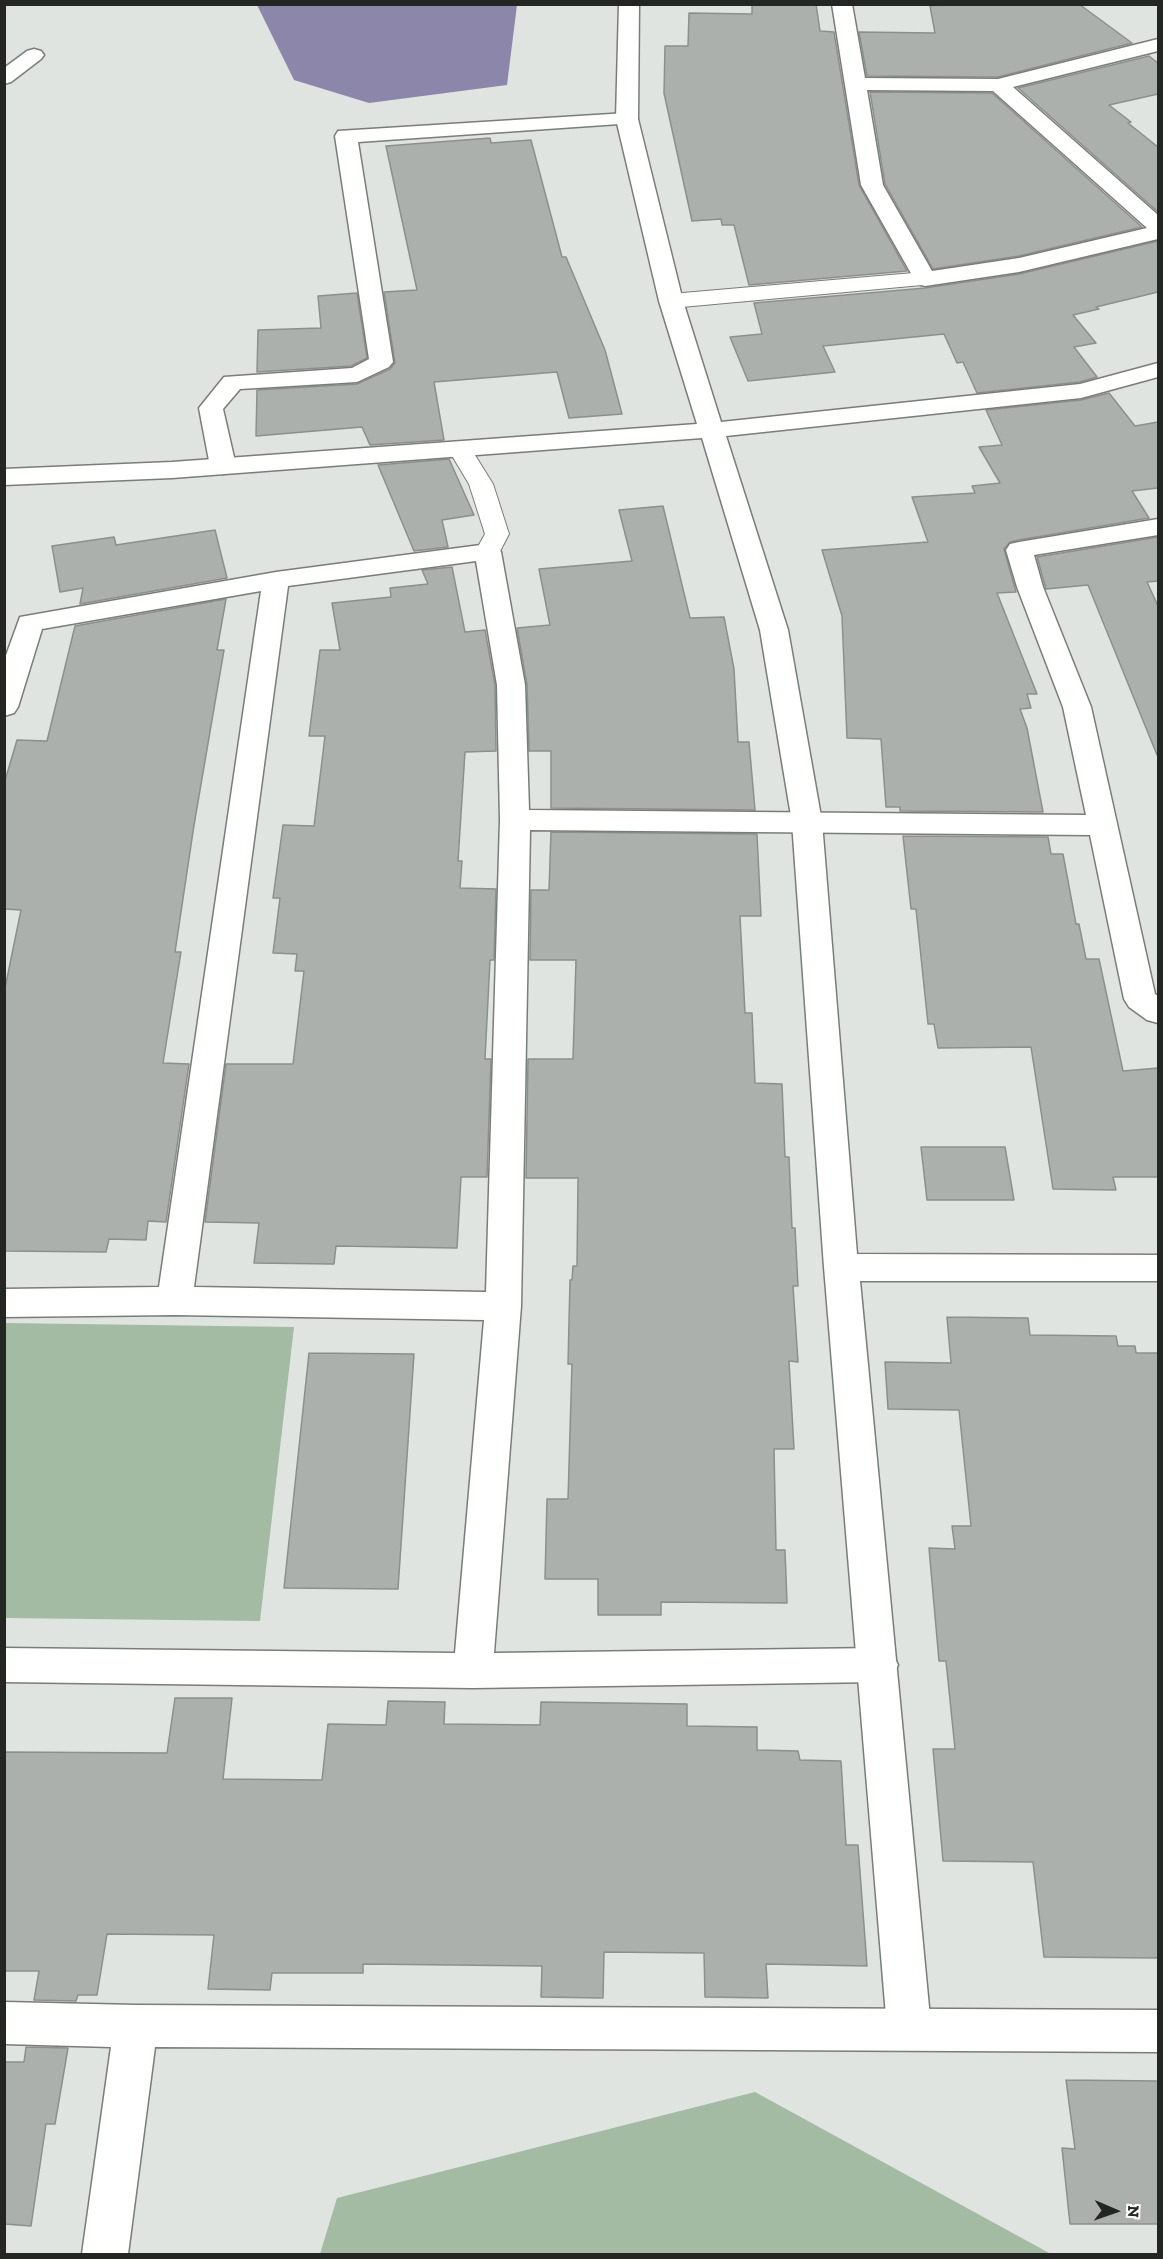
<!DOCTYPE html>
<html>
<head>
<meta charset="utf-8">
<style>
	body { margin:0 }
	#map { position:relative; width:1163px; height:2259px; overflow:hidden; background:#e0e4e0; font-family:"Zilla Slab",serif }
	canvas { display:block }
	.frame { position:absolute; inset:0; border:6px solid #242624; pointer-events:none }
	.north { position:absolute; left:1085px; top:2181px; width:60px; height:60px; -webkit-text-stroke:4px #fff; paint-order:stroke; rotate:92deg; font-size:16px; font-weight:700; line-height:24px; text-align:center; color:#242624 }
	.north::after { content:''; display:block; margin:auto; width:21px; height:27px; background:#242624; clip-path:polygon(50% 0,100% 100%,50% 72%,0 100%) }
</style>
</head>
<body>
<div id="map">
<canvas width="1163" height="2259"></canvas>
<div class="frame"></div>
<div class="north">N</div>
</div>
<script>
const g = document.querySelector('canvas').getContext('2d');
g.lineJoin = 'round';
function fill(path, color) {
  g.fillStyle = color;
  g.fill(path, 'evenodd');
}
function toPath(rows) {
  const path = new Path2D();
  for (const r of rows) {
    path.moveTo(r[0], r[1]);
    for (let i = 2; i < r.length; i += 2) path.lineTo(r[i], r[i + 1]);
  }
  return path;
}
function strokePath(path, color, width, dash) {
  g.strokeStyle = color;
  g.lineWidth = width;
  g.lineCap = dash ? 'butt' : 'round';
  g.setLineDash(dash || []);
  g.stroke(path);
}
fill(toPath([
	[5,1323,294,1327,260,1621,5,1618],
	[755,2092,1051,2254,320,2254,337,2198]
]), '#a2bba2');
fill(toPath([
	[257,5,517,5,507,85,369,103,294,80]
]), '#8c86aa');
const building = toPath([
	[752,4,816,4,820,31,834,32,859,185,907,271,749,285,734,225,722,225,721,219,692,221,664,93,665,46,688,46,689,13,752,14,752,4],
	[950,4,1079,4,1132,43,998,77,867,76,859,32,935,33,930,6,950,4],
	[1149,56,1158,63,1158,94,1109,105,1131,122,1128,123,1158,147,1158,212,1018,88,1149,56],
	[870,92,992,93,1142,227,1019,256,933,269,885,184,870,92],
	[490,138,491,143,531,140,562,257,566,257,605,350,622,414,569,418,557,372,434,382,444,440,370,445,362,427,256,436,257,390,357,384,390,369,395,363,384,292,417,290,386,146,490,138],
	[1158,241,1158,292,1096,307,1099,309,1073,315,1096,343,1074,347,1097,377,1080,382,977,393,963,362,957,363,944,334,823,346,835,372,748,381,730,337,762,334,754,303,925,288,1019,274,1158,241],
	[357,293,367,358,351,366,257,372,258,330,321,328,318,296,357,293],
	[1109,393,1135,426,1158,422,1158,488,1132,491,1149,518,1019,540,1010,542,1004,549,1016,592,997,593,1037,694,1027,694,1031,708,1020,709,1027,728,1043,812,900,811,900,807,886,807,881,739,847,738,842,616,822,550,928,542,912,497,975,493,972,486,1000,483,979,447,1002,445,986,410,1081,400,1109,393],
	[449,459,474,515,442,520,448,547,414,551,378,465,449,459],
	[663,506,690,618,724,617,734,669,738,742,749,742,755,810,551,808,551,751,529,751,527,685,517,628,550,625,539,569,632,561,619,510,663,506],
	[215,530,227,578,80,604,83,588,60,592,52,546,114,537,116,545,215,530],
	[1158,537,1158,581,1147,582,1158,606,1158,754,1157,755,1088,585,1046,589,1037,557,1158,537],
	[452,567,465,632,485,630,495,685,496,751,465,752,458,861,462,861,460,888,496,889,494,960,490,960,485,1059,491,1059,487,1177,461,1177,457,1248,336,1246,334,1264,254,1263,259,1223,205,1222,226,1064,293,1064,304,971,295,971,297,954,273,953,280,898,273,898,283,825,314,826,325,736,309,736,320,650,340,650,332,603,391,597,390,588,428,584,422,570,452,567],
	[226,599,217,650,224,650,194,825,175,952,181,952,163,1063,189,1064,166,1222,148,1221,146,1240,109,1239,106,1252,4,1251,4,993,21,910,4,909,4,784,17,740,47,741,75,626,226,599],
	[551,832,757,834,761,916,740,916,745,1013,752,1013,755,1083,782,1084,785,1157,789,1157,792,1228,795,1228,798,1286,793,1286,798,1362,789,1361,794,1449,774,1449,776,1550,785,1550,787,1603,661,1602,661,1615,598,1615,598,1579,545,1579,547,1499,568,1499,572,1364,568,1364,570,1280,572,1280,573,1266,577,1266,578,1178,526,1178,528,1059,573,1059,576,960,530,960,531,890,549,890,551,832],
	[903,836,1048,837,1051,854,1063,854,1076,924,1079,924,1086,959,1099,959,1123,1071,1158,1068,1158,1177,1113,1177,1116,1190,1053,1189,1031,1047,938,1048,934,1024,928,1024,916,909,911,909,903,836],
	[921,1147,1005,1147,1014,1200,927,1200,921,1147],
	[947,1317,1028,1318,1030,1335,1116,1336,1118,1346,1135,1346,1136,1353,1158,1353,1158,1958,1044,1957,1033,1862,943,1861,933,1749,955,1749,946,1661,939,1661,929,1548,955,1549,952,1526,971,1526,959,1410,888,1409,885,1362,951,1363,947,1317],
	[309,1353,414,1354,398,1589,284,1588,309,1353],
	[175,1698,232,1698,223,1779,322,1780,328,1724,386,1725,388,1701,445,1702,444,1724,540,1725,541,1702,687,1704,687,1726,757,1727,757,1750,798,1751,800,1760,841,1761,846,1845,858,1845,867,1966,766,1964,768,1998,705,1997,704,1953,604,1952,603,1998,541,1997,542,1966,363,1964,363,1973,272,1973,270,1990,208,1989,214,1935,107,1934,97,1995,78,1995,76,2001,34,2000,39,1971,4,1971,4,1752,167,1753,175,1698],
	[26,2047,68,2048,55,2124,46,2124,31,2226,4,2224,4,2062,24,2062,26,2047],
	[1066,2080,1158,2081,1158,2224,1070,2224,1062,2148,1075,2149,1066,2080]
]);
fill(building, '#acb0ac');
strokePath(building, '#8c908c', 1.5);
const lane = toPath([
	[925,272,933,274,936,279,933,284,671,308,663,306,660,301,663,296,671,294,925,272],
	[460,442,468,444,493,484,509,534,497,557,488,560,479,557,475,552,485,534,469,484,448,449,452,444,460,442]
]);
const street = toPath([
	[832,4,852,4,865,78,998,79,1158,39,1158,51,1013,87,1158,215,1158,239,1019,272,925,286,917,284,861,185,832,4],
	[867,90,993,91,1147,228,1019,258,932,271,883,185,867,90],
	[34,49,41,51,44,55,41,59,11,82,4,84,4,68,27,51,34,49],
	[627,113,634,115,638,119,634,123,358,142,393,362,389,367,357,382,240,389,223,409,236,466,232,471,223,474,214,471,210,466,199,408,224,377,352,368,369,359,335,136,338,131,627,113],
	[1158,519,1158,535,1034,555,1043,587,1091,707,1155,994,1158,996,1158,1023,1147,1020,1129,1007,1124,999,1090,835,530,830,521,1306,494,1653,878,1648,892,1653,898,1665,892,1677,878,1682,473,1688,4,1682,4,1648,455,1653,484,1320,175,1315,4,1317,4,1289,159,1287,261,591,42,629,18,707,14,713,4,716,4,661,20,617,276,572,488,544,497,546,501,552,525,685,529,810,1086,815,1063,707,1017,587,1006,550,1010,544,1019,542,1158,519],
	[476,561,497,685,500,820,486,1292,194,1287,288,586,476,561],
	[4,2002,136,2005,1158,2010,1158,2052,155,2047,128,2254,82,2254,111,2047,4,2044,4,2002]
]);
const secondary = toPath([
	[619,4,639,4,638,119,683,301,721,422,1080,384,1158,363,1158,377,1081,398,726,436,788,630,822,822,857,1254,1158,1255,1158,1281,860,1281,931,2028,924,2043,909,2049,894,2043,887,2028,824,1267,792,822,760,630,702,438,172,478,4,485,4,469,172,462,697,424,659,301,616,119,619,4]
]);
strokePath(lane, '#797d79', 2);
strokePath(street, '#797d79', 3);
strokePath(secondary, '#797d79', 3);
fill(lane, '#fff');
fill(street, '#fff');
fill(secondary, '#fff');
</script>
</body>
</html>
